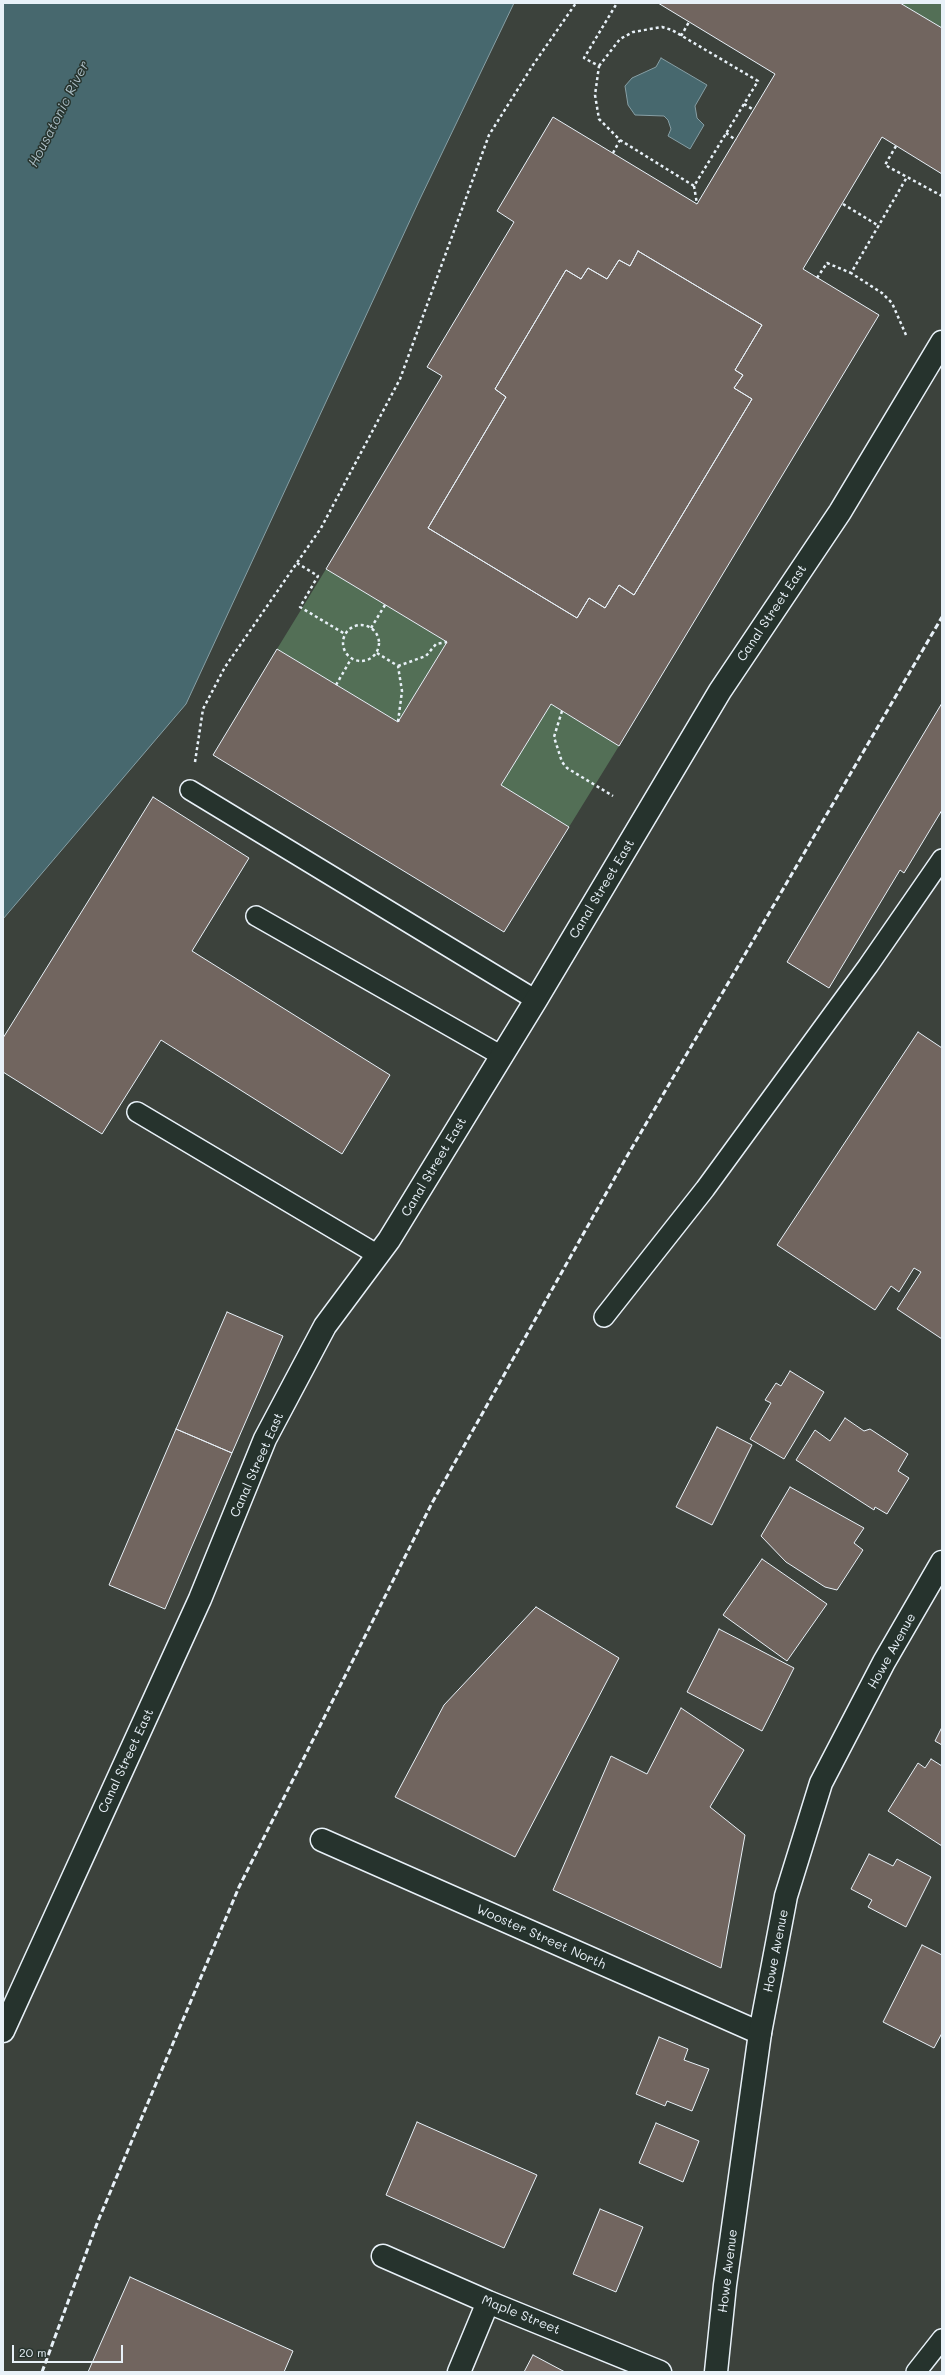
<!DOCTYPE html>
<html>
<head>
<meta charset="utf-8">
<style>
	body { margin:0 }
	#map { position:relative; width:945px; height:2375px; overflow:hidden; background:#3c423c; font-family:Mali,sans-serif }
	canvas { display:block }
	.frame { position:absolute; inset:0; border:4px solid #e8f1f8; pointer-events:none }
	.scale { position:absolute; left:12px; top:2345px; width:111px; height:18px; box-sizing:border-box; border:2px solid #e8f1f8; border-top:0; padding-left:5px; font-size:12px; line-height:14px; white-space:nowrap; color:#e8f1f8; -webkit-text-stroke:3px #26332d; paint-order:stroke }
</style>
</head>
<body>
<div id="map">
<canvas width="945" height="2375"></canvas>
<div class="frame"></div>
<div class="scale">20 m</div>
</div>
<script>
const g = document.querySelector('canvas').getContext('2d');
g.lineJoin = 'round';
function fill(path, color) {
  g.fillStyle = color;
  g.fill(path, 'evenodd');
}
function toPath(rows) {
  const path = new Path2D();
  for (const r of rows) {
    if (r.length === 3) {
      path.moveTo(r[0] + r[2], r[1]);
      path.arc(r[0], r[1], r[2], 0, 2 * Math.PI);
      continue;
    }
    path.moveTo(r[0], r[1]);
    for (let i = 2; i < r.length; i += 2) path.lineTo(r[i], r[i + 1]);
  }
  return path;
}
function strokePath(path, color, width, dash) {
  g.strokeStyle = color;
  g.lineWidth = width;
  g.lineCap = dash ? 'butt' : 'round';
  g.setLineDash(dash || []);
  g.stroke(path);
}
function label(font, color, halo, rows, align = 'center') {
  g.font = font + ' Mali,sans-serif';
  g.lineWidth = 3;
  g.setLineDash([]);
  g.textBaseline = 'middle';
  g.strokeStyle = halo;
  g.fillStyle = color;
  for (const [text, x, y, turn = 0] of rows) {
    g.save();
    g.translate(x, y);
    g.rotate((+turn || 0) * Math.PI / 180);
    g.textAlign = isNaN(turn) ? turn : align;
    if (halo) g.strokeText(text, 0, 0);
    g.fillText(text, 0, 0);
    g.restore();
  }
}
fill(toPath([
	[900,3,942,3,942,28],
	[326,569,447,642,398,722,277,649],
	[551,704,619,746,569,827,501,785]
]), '#536f56');
const water = toPath([
	[3,3,514,3,419,201,186,704,3,919,3,3],
	[661,58,707,85,695,106,697,118,704,125,690,149,668,136,671,129,668,120,664,116,635,115,628,105,625,86,632,78,656,67,661,58]
]);
fill(water, '#47686e');
strokePath(water, '#879fa5', 1);
const building = toPath([
	[658,3,900,3,942,28,942,174,882,137,803,269,879,315,619,746,551,704,501,785,569,827,504,932,213,755,277,649,398,722,447,642,326,569,442,376,427,367,514,222,497,211,553,117,697,204,775,74,658,3],
	[638,251,762,325,735,370,743,375,734,388,752,399,634,595,619,585,605,608,589,598,577,618,428,528,506,397,495,389,566,270,581,279,588,268,607,279,619,260,630,266,638,251],
	[638,251,762,325,735,370,743,375,734,388,752,399,634,595,619,585,605,608,589,598,577,618,428,528,506,397,495,389,566,270,581,279,588,268,607,279,619,260,630,266,638,251],
	[942,703,942,810,904,873,900,870,829,988,787,962,942,703],
	[153,797,249,858,192,951,390,1075,342,1154,161,1040,102,1134,3,1072,3,1038,153,797],
	[918,1032,942,1048,942,1339,897,1309,921,1272,914,1268,899,1292,891,1286,875,1310,777,1245,918,1032],
	[227,1312,283,1336,232,1453,176,1429,227,1312],
	[790,1371,824,1392,784,1459,750,1439,771,1403,765,1400,776,1383,781,1386,790,1371],
	[845,1418,864,1431,870,1429,908,1454,898,1471,909,1478,887,1514,875,1507,874,1510,796,1460,815,1430,830,1441,845,1418],
	[717,1427,752,1445,712,1525,676,1507,717,1427],
	[176,1429,232,1453,165,1609,109,1585,176,1429],
	[790,1487,864,1528,854,1543,863,1550,837,1590,825,1587,786,1562,761,1536,790,1487],
	[762,1559,827,1604,787,1661,723,1615,762,1559],
	[536,1607,619,1658,515,1857,395,1797,444,1705,536,1607],
	[719,1629,794,1668,762,1731,687,1692,719,1629],
	[681,1708,744,1750,710,1807,745,1835,721,1968,553,1890,611,1756,647,1774,681,1708],
	[942,1727,942,1745,935,1741,942,1727],
	[931,1759,942,1766,942,1846,888,1811,918,1763,925,1768,931,1759],
	[869,1854,893,1866,897,1859,931,1877,906,1927,868,1907,872,1900,851,1889,869,1854],
	[922,1945,942,1955,942,2033,934,2048,883,2022,922,1945],
	[659,2037,688,2049,684,2060,709,2069,692,2111,667,2101,665,2106,636,2094,659,2037],
	[417,2122,537,2175,504,2248,386,2195,417,2122],
	[656,2123,699,2141,683,2182,639,2163,656,2123],
	[600,2209,643,2227,616,2292,573,2274,600,2209],
	[130,2277,293,2351,284,2372,88,2372,130,2277],
	[533,2355,565,2372,524,2372,533,2355]
]);
fill(building, '#71655f');
strokePath(building, '#e8f1f8', 1);
const service = toPath([
	[190,790,536,1000],
	[256,916,502,1056],
	[137,1112,378,1255],
	[604,1317,705,1189,868,966,942,859],
	[916,2372,942,2339]
]);
const minor = toPath([
	[322,1840,760,2033],
	[3,2031,200,1599,265,1439,325,1326,389,1240,536,1000,720,691,840,512,942,342],
	[383,2256,488,2302,660,2372],
	[459,2372,488,2302]
]);
const secondary = toPath([
	[716,2372,725,2285,760,2033,786,1896,821,1783,884,1662,942,1562]
]);
strokePath(service, '#e8f1f8', 22);
strokePath(minor, '#e8f1f8', 25);
strokePath(secondary, '#e8f1f8', 25);
strokePath(toPath([
	[681,36,689,22],
	[599,66,620,39,633,32,662,27,672,30,758,81,694,186,620,140,599,119,595,95,599,66,584,58,617,3],
	[744,104,754,110],
	[726,133,736,140],
	[896,146,885,165,942,196],
	[613,153,620,140],
	[694,186,697,204],
	[843,204,879,226],
	[817,278,827,263,851,273],
	[906,335,892,303,882,293,851,273,907,177],
	[297,563,318,576,300,607,345,634],
	[361,643,18],
	[371,628,385,605],
	[377,653,398,666,402,691,398,722],
	[398,666,426,656,436,644,447,642],
	[336,685,351,659],
	[562,711,554,737,562,762,567,768,613,796],
	[195,762,203,709,225,667,321,528,400,379,489,135,533,65,576,3]
]), '#e8f1f8', 2.5, [3, 3]);
strokePath(service, '#26332d', 19);
strokePath(minor, '#26332d', 22);
strokePath(secondary, '#26332d', 22);
strokePath(toPath([
	[42,2372,98,2221,239,1887,432,1503,626,1158,942,617]
]), '#e8f1f8', 3, [6, 3]);
label('13px', '#e8f1f8', '#26332d', [
	["Canal Street East",772,613,-56],
	["Canal Street East",602,889,-59],
	["Canal Street East",434,1167,-59],
	["Canal Street East",257,1465,-66],
	["Howe Avenue",892,1651,-61],
	["Canal Street East",126,1761,-65],
	["Wooster Street North",541,1937,24],
	["Howe Avenue",776,1951,-79],
	["Howe Avenue",728,2271,-83],
	["Maple Street",521,2315,22]
]);
label('italic 14px', '#a8bac1', '#26332d', [
	["Housatonic River",59,114,-63]
]);
</script>
</body>
</html>
